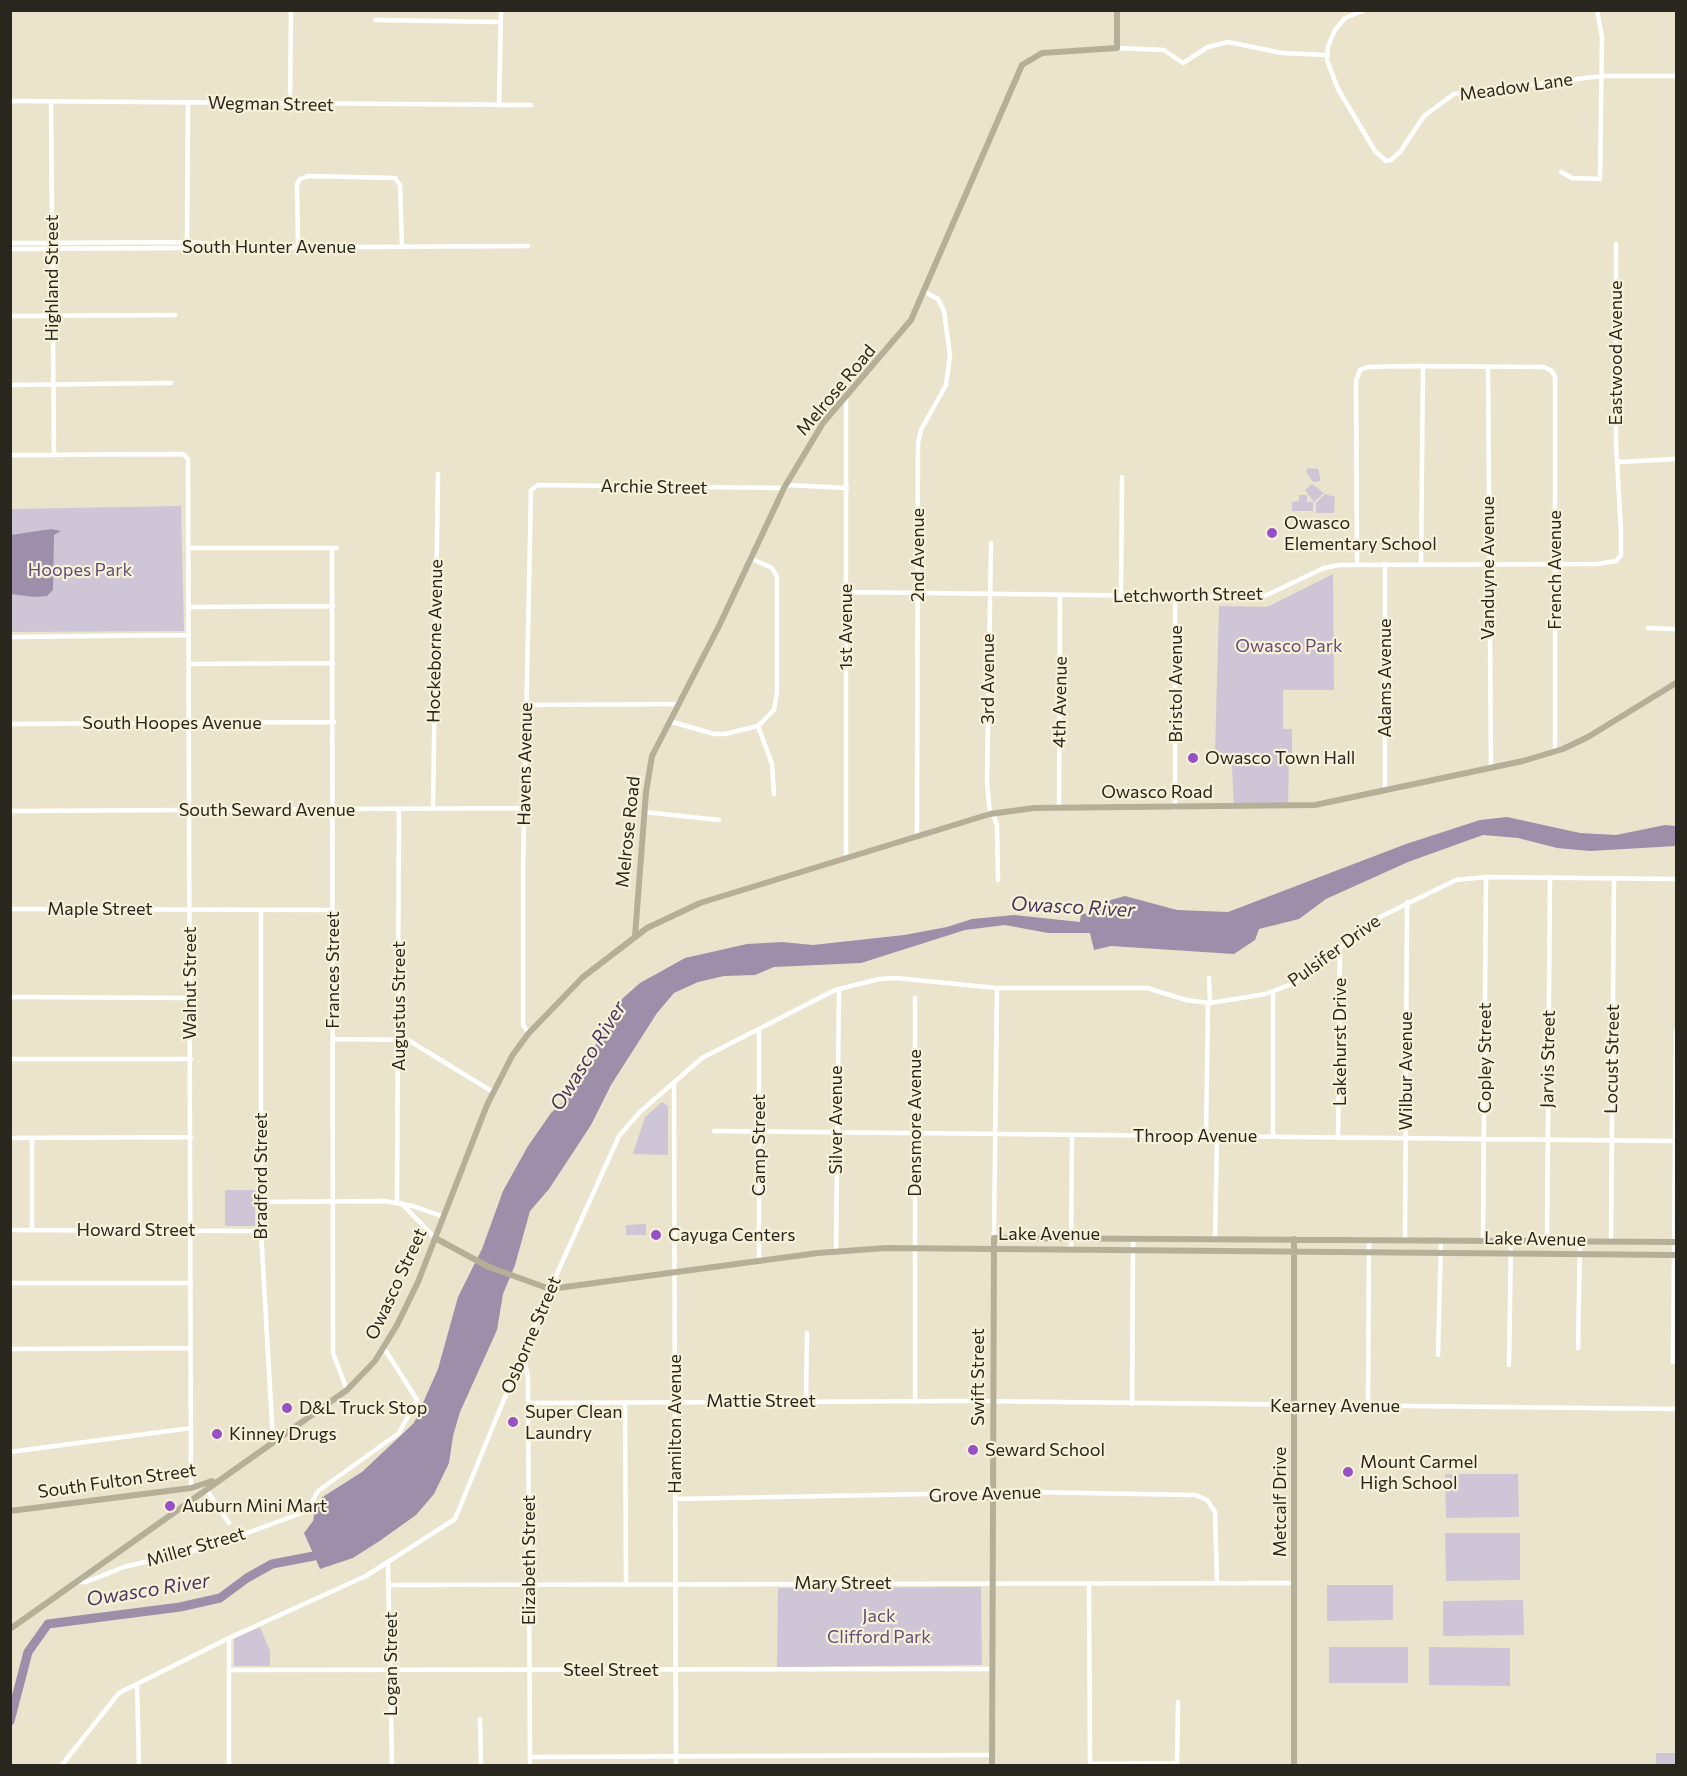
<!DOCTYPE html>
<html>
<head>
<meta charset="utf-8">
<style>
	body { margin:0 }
	#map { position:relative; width:1687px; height:1776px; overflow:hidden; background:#ebe4cc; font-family:Commissioner,sans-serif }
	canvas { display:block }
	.frame { position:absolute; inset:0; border:12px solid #29261d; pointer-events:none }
</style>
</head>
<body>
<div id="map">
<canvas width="1687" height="1776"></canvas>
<div class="frame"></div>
</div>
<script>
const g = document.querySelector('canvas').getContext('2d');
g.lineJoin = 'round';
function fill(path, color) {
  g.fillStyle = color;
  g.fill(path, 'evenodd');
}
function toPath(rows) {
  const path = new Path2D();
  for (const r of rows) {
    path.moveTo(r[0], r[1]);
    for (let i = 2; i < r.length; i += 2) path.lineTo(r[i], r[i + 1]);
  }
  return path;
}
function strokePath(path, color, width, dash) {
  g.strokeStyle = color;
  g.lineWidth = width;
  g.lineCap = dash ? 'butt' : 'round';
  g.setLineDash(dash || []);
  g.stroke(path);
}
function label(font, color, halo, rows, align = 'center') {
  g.font = font + ' Commissioner,sans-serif';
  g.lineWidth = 4.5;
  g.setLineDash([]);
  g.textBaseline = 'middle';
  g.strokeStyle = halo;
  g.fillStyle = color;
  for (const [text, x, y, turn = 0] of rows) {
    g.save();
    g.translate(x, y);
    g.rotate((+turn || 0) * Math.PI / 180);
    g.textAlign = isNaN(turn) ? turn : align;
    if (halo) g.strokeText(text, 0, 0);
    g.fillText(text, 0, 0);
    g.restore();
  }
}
fill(toPath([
	[1308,468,1318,469,1321,481,1313,482,1306,472],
	[1312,484,1324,493,1314,502,1305,490],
	[1325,494,1335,497,1334,513,1316,513,1316,503],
	[1299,495,1307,495,1307,502,1313,502,1313,511,1292,511,1292,502,1299,501],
	[181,506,184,631,11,632,10,509],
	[1333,574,1334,690,1283,690,1283,729,1292,729,1292,757,1289,757,1288,806,1234,807,1232,766,1215,752,1219,606,1267,607],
	[662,1102,668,1106,668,1155,633,1154,645,1117],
	[225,1190,255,1190,255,1226,225,1226],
	[646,1224,646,1235,626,1235,626,1225],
	[1445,1474,1518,1474,1519,1517,1446,1518],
	[1445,1533,1520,1533,1520,1580,1446,1581],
	[1327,1585,1393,1585,1393,1620,1327,1621],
	[981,1587,982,1665,777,1667,778,1588],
	[1523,1600,1524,1635,1443,1636,1443,1601],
	[260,1627,270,1651,270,1666,234,1666,234,1639],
	[1329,1647,1408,1647,1408,1683,1329,1683],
	[1429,1647,1510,1648,1510,1686,1429,1685],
	[1656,1753,1676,1753,1676,1765,1656,1765]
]), '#cec5d6');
fill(toPath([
	[51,529,61,531,54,535,53,590,47,596,34,597,11,594,11,535],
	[1507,817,1580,833,1616,835,1665,825,1676,826,1676,846,1590,851,1557,848,1518,838,1483,835,1408,862,1326,899,1299,919,1259,929,1255,940,1234,954,1111,946,1094,950,1090,933,1048,933,1005,925,965,930,861,963,774,967,755,975,724,976,698,982,674,993,657,1013,611,1085,591,1125,549,1189,530,1211,515,1265,503,1294,497,1330,460,1412,453,1436,449,1463,434,1494,416,1515,381,1540,353,1558,320,1569,304,1533,313,1521,315,1511,304,1507,299,1509,298,1503,305,1501,318,1506,321,1498,362,1472,414,1423,438,1369,458,1297,482,1249,503,1191,528,1146,551,1113,573,1092,606,1023,623,998,640,983,685,958,747,944,782,942,813,945,904,935,947,927,972,919,1014,915,1080,922,1081,913,1087,914,1107,901,1125,896,1177,910,1228,912,1406,844,1480,820]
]), '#9d8fa9');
strokePath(toPath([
	[10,1721,28,1652,48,1624,180,1607,220,1598,247,1578,272,1564,314,1556,323,1550]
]), '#9d8fa9', 9);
strokePath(toPath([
	[1365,10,1345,18,1335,30,1328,46,1327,60,1338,89,1375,151,1386,161,1391,160,1400,152,1424,116,1454,94,1602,76,1676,76],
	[375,20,500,22],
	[1117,48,1164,50,1183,63,1208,47,1228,42,1282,53,1327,55],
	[10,101,531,105],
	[51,101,54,455],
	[290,104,291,10],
	[499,105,501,10],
	[1561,172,1572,178,1600,179,1602,37,1597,10],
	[10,243,187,242,226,245],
	[187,245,188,103],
	[298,247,297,184,300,179,308,176,395,178,400,185,402,246],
	[10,249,528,246],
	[10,316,175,315],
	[1488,368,1491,768],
	[10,385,171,383],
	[846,397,846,858],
	[10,455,183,454,188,459,191,1488],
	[1619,462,1676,459],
	[786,485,847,488],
	[991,543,987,782,990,814,994,816,997,825,998,880],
	[188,548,337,548],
	[332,548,333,1353,347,1390],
	[1357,564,1356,381,1360,370,1368,367,1407,366,1544,367,1552,371,1555,377,1555,752],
	[1385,564,1385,791],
	[1421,564,1423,366],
	[846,592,1245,597,1267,595,1324,568,1339,565,1597,564,1616,561,1621,555,1621,531,1616,443,1616,244],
	[1121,597,1122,477],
	[188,607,333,606],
	[1648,628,1676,629],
	[10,637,189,635],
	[189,664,333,663],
	[526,705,678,704],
	[669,721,714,734,725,734,758,726,774,710,777,692,777,577,772,568,750,558],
	[10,724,334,722],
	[758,726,772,764,774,794],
	[433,808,438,474],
	[1059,808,1060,596],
	[1175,808,1175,597],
	[10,811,524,808],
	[644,812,719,820],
	[917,836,918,443,921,430,946,385,950,355,944,311,938,299,925,292],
	[10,909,333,910],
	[261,910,261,1231,273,1441],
	[1209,978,1210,1003],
	[10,997,190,998],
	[915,998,915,1401],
	[759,1029,759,1261],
	[528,1034,523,1024,523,869,531,490,538,485,784,488],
	[333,1039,408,1040,493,1092],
	[10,1059,191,1059],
	[674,1082,676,1766],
	[714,1131,1676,1141],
	[1206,1136,1208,1003],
	[1273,1137,1273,992],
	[10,1138,191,1137],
	[32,1138,32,1230],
	[1338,1138,1340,946],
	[260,1202,384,1201,413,1206,444,1217],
	[397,1203,399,809],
	[401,1203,435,1238],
	[10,1230,261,1231],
	[994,1238,997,988],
	[1215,1238,1217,1137],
	[1405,1240,1407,902],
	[1483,1240,1486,877],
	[1547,1241,1550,877],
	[1611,1241,1614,878],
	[1071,1249,1072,1135],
	[836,1251,839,989],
	[10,1283,191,1283],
	[1578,1348,1580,1241],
	[10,1349,191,1348],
	[523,1355,528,1377,530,1766],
	[1438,1355,1441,1240],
	[1673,1362,1676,1032],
	[1509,1365,1511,1240],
	[806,1401,807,1333],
	[625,1402,626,1585],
	[529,1403,973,1401,1676,1409],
	[1132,1404,1133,1238],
	[1368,1406,1369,1239],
	[10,1452,191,1428],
	[206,1489,229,1523],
	[675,1499,1027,1492,1195,1495,1207,1500,1215,1512,1217,1583],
	[388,1563,392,1766],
	[77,1582,86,1582,124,1567,209,1547,307,1511,318,1491,399,1433,417,1400,384,1348],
	[1089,1583,1090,1766],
	[391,1585,1295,1583],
	[229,1670,992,1669],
	[137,1685,139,1766],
	[480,1719,481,1766],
	[530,1757,992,1755],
	[1090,1764,1177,1763],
	[61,1766,119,1693,229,1638,366,1576,455,1519,541,1309,619,1136,641,1111,702,1058,835,990,879,979,896,978,997,988,1147,988,1186,1000,1210,1003,1266,994,1294,983,1378,918,1456,880,1486,877,1676,879],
	[229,1766,229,1638],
	[1177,1766,1178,1702]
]), '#fff', 4.5);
strokePath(toPath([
	[635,936,646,792,652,756,719,626,784,488,823,423,911,320,1022,65,1042,53,1117,48,1117,10],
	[435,1238,489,1267,550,1289,818,1253,886,1248,1676,1255],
	[1294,1239,1294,1766],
	[10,1511,191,1488,212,1481],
	[10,1629,347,1390,375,1361,397,1325,418,1282,487,1105,512,1056,528,1034,583,977,647,928,700,903,990,814,1034,808,1315,805,1523,761,1563,749,1588,737,1676,683],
	[992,1766,994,1238,1676,1242]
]), '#b6af98', 6);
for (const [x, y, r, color] of [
	[1272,533,6,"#9651c5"],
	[1193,758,6,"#9651c5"],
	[656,1235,6,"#9651c5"],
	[287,1408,6,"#9651c5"],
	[513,1422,6,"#9651c5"],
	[217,1434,6,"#9651c5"],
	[973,1450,6,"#9651c5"],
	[1348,1472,6,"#9651c5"],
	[170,1506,6,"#9651c5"]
]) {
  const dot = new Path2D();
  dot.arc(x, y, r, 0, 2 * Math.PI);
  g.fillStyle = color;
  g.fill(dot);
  strokePath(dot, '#f8f1d9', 2);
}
label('18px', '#29261d', '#f8f1d9', [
	["Meadow Lane",1516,87,-8],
	["Wegman Street",271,104,1],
	["South Hunter Avenue",269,247],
	["Highland Street",52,278,-90],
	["Eastwood Avenue",1616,353,-90],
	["Melrose Road",836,390,-50],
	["Archie Street",654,487,1],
	["2nd Avenue",918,555,-90],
	["Vanduyne Avenue",1488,568,-90],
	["French Avenue",1555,570,-90],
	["Letchworth Street",1188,595,-1],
	["1st Avenue",846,627,-90],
	["Hockeborne Avenue",435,641,-89],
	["Adams Avenue",1385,678,-90],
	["3rd Avenue",988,679,-90],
	["Bristol Avenue",1176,684,-90],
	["4th Avenue",1060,702,-89],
	["South Hoopes Avenue",172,723],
	["Havens Avenue",525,764,-89],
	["Owasco Road",1157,792],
	["South Seward Avenue",267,810],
	["Melrose Road",628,832,-84],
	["Maple Street",100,909],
	["Pulsifer Drive",1334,951,-36],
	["Frances Street",333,970,-90],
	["Walnut Street",190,983,-90],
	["Augustus Street",399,1006,-90],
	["Lakehurst Drive",1340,1042,-90],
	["Copley Street",1485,1058,-90],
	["Jarvis Street",1548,1059,-89],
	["Locust Street",1612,1059,-89],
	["Wilbur Avenue",1406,1071,-90],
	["Silver Avenue",836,1120,-90],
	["Densmore Avenue",915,1123,-90],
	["Throop Avenue",1195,1136],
	["Camp Street",759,1145,-90],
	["Bradford Street",261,1176,-90],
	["Howard Street",136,1230],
	["Lake Avenue",1049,1234],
	["Lake Avenue",1535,1239,1],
	["Owasco Street",396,1284,-65],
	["Osborne Street",531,1335,-67],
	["Swift Street",978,1377,-90],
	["Mattie Street",761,1401],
	["Kearney Avenue",1335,1406],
	["Hamilton Avenue",675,1424,-90],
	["South Fulton Street",117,1481,-8],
	["Grove Avenue",985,1494,-2],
	["Metcalf Drive",1280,1502,-90],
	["Miller Street",196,1547,-16],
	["Elizabeth Street",529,1560,-90],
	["Mary Street",843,1583],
	["Logan Street",391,1664,-90],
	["Steel Street",611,1670]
]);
label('18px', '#29261d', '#f8f1d9', [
	["Owasco",1284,523],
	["Elementary School",1284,544],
	["Owasco Town Hall",1205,758],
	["Cayuga Centers",668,1235],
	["D&L Truck Stop",299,1408],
	["Super Clean",525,1412],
	["Laundry",525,1433],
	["Kinney Drugs",229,1434],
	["Seward School",985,1450],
	["Mount Carmel",1360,1462],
	["High School",1360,1483],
	["Auburn Mini Mart",182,1506]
], 'left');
label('18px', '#634c75', '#f8f1d9', [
	["Hoopes Park",80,570],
	["Owasco Park",1289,646],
	["Jack",879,1616],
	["Clifford Park",879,1637]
]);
label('italic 20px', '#4d365e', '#f8f1d9', [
	["Owasco River",1073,907,3],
	["Owasco River",588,1056,-58],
	["Owasco River",148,1590,-9]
]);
</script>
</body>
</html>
